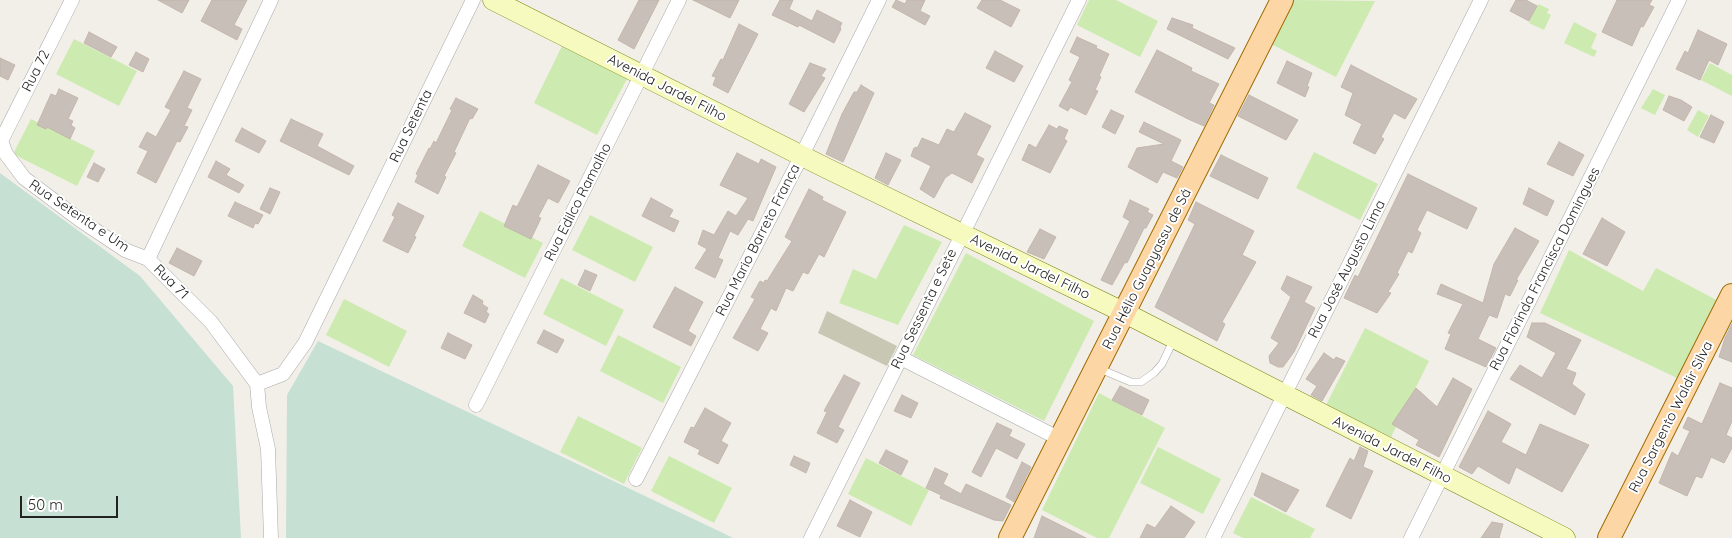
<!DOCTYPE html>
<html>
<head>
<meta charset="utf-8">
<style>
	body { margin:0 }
	#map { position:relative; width:1732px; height:538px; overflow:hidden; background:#f2efe9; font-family:Quicksand,sans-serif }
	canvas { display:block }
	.scale { position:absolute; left:20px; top:496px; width:98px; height:22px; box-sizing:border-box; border:2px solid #222; border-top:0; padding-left:6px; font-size:15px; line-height:18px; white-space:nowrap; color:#222; -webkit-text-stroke:4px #fff; paint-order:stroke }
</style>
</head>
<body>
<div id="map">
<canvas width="1732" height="538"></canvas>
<div class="scale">50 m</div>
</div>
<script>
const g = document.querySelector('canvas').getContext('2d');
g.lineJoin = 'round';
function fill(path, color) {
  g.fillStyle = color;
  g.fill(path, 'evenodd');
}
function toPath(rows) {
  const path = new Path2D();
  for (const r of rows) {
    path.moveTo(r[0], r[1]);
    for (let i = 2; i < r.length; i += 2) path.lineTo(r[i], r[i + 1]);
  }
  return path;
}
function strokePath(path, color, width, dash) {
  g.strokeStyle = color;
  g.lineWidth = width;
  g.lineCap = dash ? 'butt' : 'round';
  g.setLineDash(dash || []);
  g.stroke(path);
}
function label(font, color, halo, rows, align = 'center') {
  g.font = font + ' Quicksand,sans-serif';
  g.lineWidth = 4;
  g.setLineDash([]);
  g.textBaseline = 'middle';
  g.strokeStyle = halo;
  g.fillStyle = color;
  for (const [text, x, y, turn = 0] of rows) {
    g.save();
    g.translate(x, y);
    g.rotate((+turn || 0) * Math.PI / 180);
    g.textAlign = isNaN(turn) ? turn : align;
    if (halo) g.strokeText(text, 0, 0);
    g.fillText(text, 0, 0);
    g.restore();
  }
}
fill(toPath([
	[827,311,897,346,887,366,818,333]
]), '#c7c7b4');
fill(toPath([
	[1089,0,1116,0,1158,21,1140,57,1077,25],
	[1294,0,1375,1,1336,77,1271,44],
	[1538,4,1549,9,1547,13,1551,15,1544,30,1529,23],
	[1574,22,1597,34,1591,48,1597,51,1594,57,1564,43],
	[74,39,137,71,119,106,56,74],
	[562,46,627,79,597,135,534,103],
	[1710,63,1732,75,1732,96,1701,80],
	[1653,89,1665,95,1655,115,1641,108],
	[1698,110,1709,116,1698,137,1687,130],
	[31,119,95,151,77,186,13,154],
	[1314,152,1378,184,1360,220,1296,188],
	[480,211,543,243,525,278,462,246],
	[590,215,653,247,635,282,572,250],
	[904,225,942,242,898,325,839,303,853,269,876,279],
	[1569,250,1643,291,1656,268,1724,304,1679,379,1540,313],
	[966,253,1094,321,1044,421,913,355],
	[561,278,624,310,606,346,543,314],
	[344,299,407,331,389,367,326,335],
	[1365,328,1429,361,1391,437,1326,405],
	[618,335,681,367,663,403,600,371],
	[1099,393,1165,428,1109,538,1097,538,1042,510],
	[578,416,642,448,624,484,560,452],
	[1158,447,1221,479,1203,514,1140,483],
	[669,456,732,488,714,523,651,491],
	[866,458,929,490,911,526,848,494],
	[1251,497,1315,529,1310,538,1243,538,1233,533]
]), '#cdebb0');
fill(toPath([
	[0,173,140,276,233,386,241,538,0,538],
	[318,341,723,533,733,538,286,538,287,395]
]), '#c6e0d4');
const building = toPath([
	[158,0,189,0,182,13,158,0],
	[212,0,247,0,234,25,242,29,237,40,201,21,212,0],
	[639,0,659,0,634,49,618,40,639,0],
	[693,0,739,0,730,18,693,0],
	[780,0,793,0,789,9,812,21,817,10,842,23,840,27,841,29,834,43,799,25,798,27,772,15,780,0],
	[896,0,905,4,907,0,925,0,920,11,930,16,925,25,892,7,896,0],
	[982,0,1000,0,1020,10,1011,27,977,8,982,0],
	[1516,0,1526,0,1537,6,1529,21,1510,11,1516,0],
	[1617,0,1652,0,1649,5,1654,7,1643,27,1641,26,1632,46,1602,32,1617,0],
	[1172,18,1193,25,1192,28,1235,48,1228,59,1167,29,1172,18],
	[739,24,758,34,728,93,713,85,716,77,712,76,721,59,723,60,739,24],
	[1698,30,1727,44,1718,65,1709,60,1700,80,1676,69,1685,51,1688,53,1698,30],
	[89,32,117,47,111,57,84,43,89,32],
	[1077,37,1097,46,1096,48,1109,54,1099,76,1101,77,1095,90,1098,91,1086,115,1070,107,1068,111,1059,106,1072,82,1069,80,1080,57,1070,52,1077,37],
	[1157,50,1192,68,1191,71,1219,84,1209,103,1214,105,1204,126,1188,119,1135,92,1157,50],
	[995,51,1023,66,1014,82,986,68,995,51],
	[136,52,149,59,143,72,129,65,136,52],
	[0,58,15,65,8,80,0,76,0,58],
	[1287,61,1312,73,1307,86,1309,87,1305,97,1277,83,1287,61],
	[810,63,826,69,821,76,825,78,804,112,789,104,810,63],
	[1351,65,1417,99,1405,119,1394,113,1381,137,1384,139,1375,154,1353,143,1362,124,1345,115,1353,93,1341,87,1351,65],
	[184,71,201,79,187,108,192,110,184,126,188,127,180,142,177,141,156,183,137,173,148,151,139,147,147,132,156,137,171,110,165,107,184,71],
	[861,85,874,93,843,162,826,154,842,114,854,92,857,92,861,85],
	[59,89,78,98,68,119,73,121,71,125,75,128,70,139,47,127,46,129,37,125,51,94,56,96,59,89],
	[1249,95,1298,120,1286,140,1238,116,1249,95],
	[1669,96,1681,100,1692,107,1684,121,1663,110,1669,96],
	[456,98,478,109,472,119,470,118,454,152,456,153,444,176,446,177,438,194,415,182,418,175,416,174,429,148,430,149,434,141,436,143,452,110,450,109,456,98],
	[1111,110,1124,116,1115,134,1102,127,1111,110],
	[965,113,991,126,976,155,984,159,972,183,952,173,945,178,934,198,920,189,931,166,911,156,914,148,918,147,922,138,939,145,947,129,954,132,965,113],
	[1711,115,1724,122,1714,143,1700,137,1711,115],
	[291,119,323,134,317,146,354,166,349,175,280,141,291,119],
	[1144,122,1181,140,1171,161,1183,167,1177,178,1163,172,1157,183,1128,167,1137,148,1164,144,1139,132,1144,122],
	[1049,125,1057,129,1059,126,1068,130,1064,139,1067,141,1050,173,1022,160,1029,144,1036,148,1049,125],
	[242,128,266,141,259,153,235,141,242,128],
	[1559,142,1584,155,1573,176,1547,164,1559,142],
	[737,153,759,164,761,159,776,167,753,221,748,219,738,235,730,231,718,258,723,260,715,278,695,268,707,249,698,244,703,230,714,235,728,211,736,216,748,198,720,185,737,153],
	[886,153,901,160,888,185,875,178,886,153],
	[1221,155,1268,178,1258,199,1210,176,1221,155],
	[216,161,230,169,226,175,244,185,239,193,208,177,216,161],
	[94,163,105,169,98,182,87,177,94,163],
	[538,165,570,181,558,203,548,198,538,217,541,218,531,239,504,226,513,205,517,207,538,165],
	[1408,174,1477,208,1467,229,1427,210,1417,230,1421,233,1412,253,1408,251,1397,273,1399,274,1388,292,1391,293,1377,313,1344,298,1355,275,1358,277,1408,174],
	[270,188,280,192,270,214,260,209,270,188],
	[1529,188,1554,201,1547,216,1523,204,1529,188],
	[809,189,823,197,822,200,846,212,824,257,819,254,808,274,803,272,793,291,786,288,776,311,771,308,760,329,768,333,758,351,733,338,755,299,751,297,760,281,764,283,765,280,767,281,792,241,785,237,809,189],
	[651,198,673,210,669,217,679,221,674,232,642,216,651,198],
	[1130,200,1149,209,1147,212,1153,215,1146,228,1144,228,1127,263,1125,262,1112,285,1101,280,1130,221,1123,217,1130,200],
	[235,202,263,215,258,224,255,223,253,228,228,216,235,202],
	[1196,202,1254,231,1242,255,1256,262,1222,322,1225,324,1217,341,1155,307,1195,224,1188,220,1196,202],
	[398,203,424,216,414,236,416,237,408,253,383,241,395,217,392,215,398,203],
	[1602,218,1625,232,1607,266,1583,254,1602,218],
	[1515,228,1539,241,1516,280,1518,280,1510,296,1505,294,1497,318,1489,315,1478,339,1496,348,1486,367,1445,349,1451,334,1448,333,1463,304,1437,294,1441,284,1483,303,1494,264,1515,228],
	[1040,229,1056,237,1044,259,1027,252,1040,229],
	[177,248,202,261,194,276,169,263,177,248],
	[585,270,597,275,590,291,578,285,585,270],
	[1287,276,1312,287,1304,302,1315,308,1294,352,1283,367,1278,367,1270,363,1269,356,1279,343,1271,338,1291,297,1281,289,1287,276],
	[675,287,703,302,688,331,696,336,691,346,653,327,675,287],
	[473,295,483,301,482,304,488,308,486,312,489,314,485,323,464,313,473,295],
	[1532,323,1545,323,1581,340,1566,369,1576,373,1572,384,1585,394,1575,415,1510,379,1520,365,1542,378,1556,353,1527,337,1532,323],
	[1732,324,1732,362,1719,357,1725,338,1732,324],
	[544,330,564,340,557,353,537,343,544,330],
	[448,333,472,345,465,359,441,348,448,333],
	[1324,353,1334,360,1336,357,1345,361,1322,401,1311,395,1317,386,1306,379,1324,353],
	[844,375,860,383,838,427,844,430,837,443,817,433,827,412,824,411,844,375],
	[1453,378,1472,389,1439,457,1416,445,1419,440,1392,424,1416,388,1437,407,1453,378],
	[1720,383,1732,388,1732,421,1726,435,1732,438,1732,448,1724,463,1711,457,1702,478,1696,476,1687,496,1659,483,1672,452,1678,456,1690,431,1683,428,1688,417,1702,424,1720,383],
	[1120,386,1149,400,1142,415,1112,400,1120,386],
	[902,395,918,403,911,418,894,411,902,395],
	[705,408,731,423,721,441,728,445,718,464,698,454,700,450,684,442,691,427,694,428,705,408],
	[1488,411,1511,424,1501,442,1526,455,1540,424,1589,445,1562,492,1516,467,1509,484,1478,466,1472,474,1459,467,1488,411],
	[997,423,1012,430,1009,436,1025,444,1017,459,996,448,981,477,972,472,997,423],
	[1360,447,1368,451,1363,467,1373,471,1351,519,1326,506,1350,458,1354,461,1360,447],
	[886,450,908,461,901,475,879,463,886,450],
	[794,456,810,463,806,473,790,465,794,456],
	[1022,462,1031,467,1014,502,1006,497,1022,462],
	[935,468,948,474,943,484,961,494,966,484,1011,505,1003,521,994,520,945,500,940,498,941,495,926,488,935,468],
	[1262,473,1299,490,1286,512,1254,495,1262,473],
	[850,500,872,512,860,537,837,526,850,500],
	[1171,506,1195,522,1184,538,1140,538,1147,524,1155,528,1171,506],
	[1042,516,1086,538,1034,538,1042,516],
	[1492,522,1503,524,1499,538,1481,538,1492,522]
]);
fill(building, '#c7bfb8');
strokePath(building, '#c4b6ab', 1);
const lane = toPath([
	[1100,369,1131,382,1141,382,1154,373,1162,364,1174,339]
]);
const street = toPath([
	[1,141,6,154,24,178,80,220,125,250,148,259,211,322,257,384,259,407,268,449,271,538],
	[1,141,72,0],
	[148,259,271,0],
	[901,358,1060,439],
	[257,384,283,374,305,343,473,0],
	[476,405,679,0],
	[636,479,802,155,879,0],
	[811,538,1079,0],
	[1213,538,1481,0],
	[1411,538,1679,0]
]);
const secondary = toPath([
	[493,0,824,167,1125,313,1565,538]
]);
const primary = toPath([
	[1010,538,1282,0],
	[1609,538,1732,295]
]);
strokePath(lane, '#a9a9a9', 8);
strokePath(street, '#a9a9a9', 15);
strokePath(secondary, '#707d05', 21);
strokePath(primary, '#a06b00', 24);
strokePath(lane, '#fff', 7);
strokePath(street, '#fff', 14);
strokePath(secondary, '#f7fabf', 20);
strokePath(primary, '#fcd6a4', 22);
label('14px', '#222', '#fff', [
	["Rua 72",36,71,-63],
	["Avenida Jardel Filho",667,88,27],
	["Rua Setenta",411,126,-64],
	["Rua Edilco Ramalho",578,202,-63],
	["Rua Setenta e Um",79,216,34],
	["Rua Mario Barreto França",758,240,-63],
	["Avenida Jardel Filho",1030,267,26],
	["Rua Hélio Guapyassu de Sá",1147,269,-63],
	["Rua José Augusto Lima",1347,269,-63],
	["Rua Florinda Francisca Domingues",1545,269,-63],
	["Rua 71",171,282,45],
	["Rua Sessenta e Sete",924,309,-64],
	["Rua Sargento Waldir Silva",1671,417,-63],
	["Avenida Jardel Filho",1392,450,27]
]);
</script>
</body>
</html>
